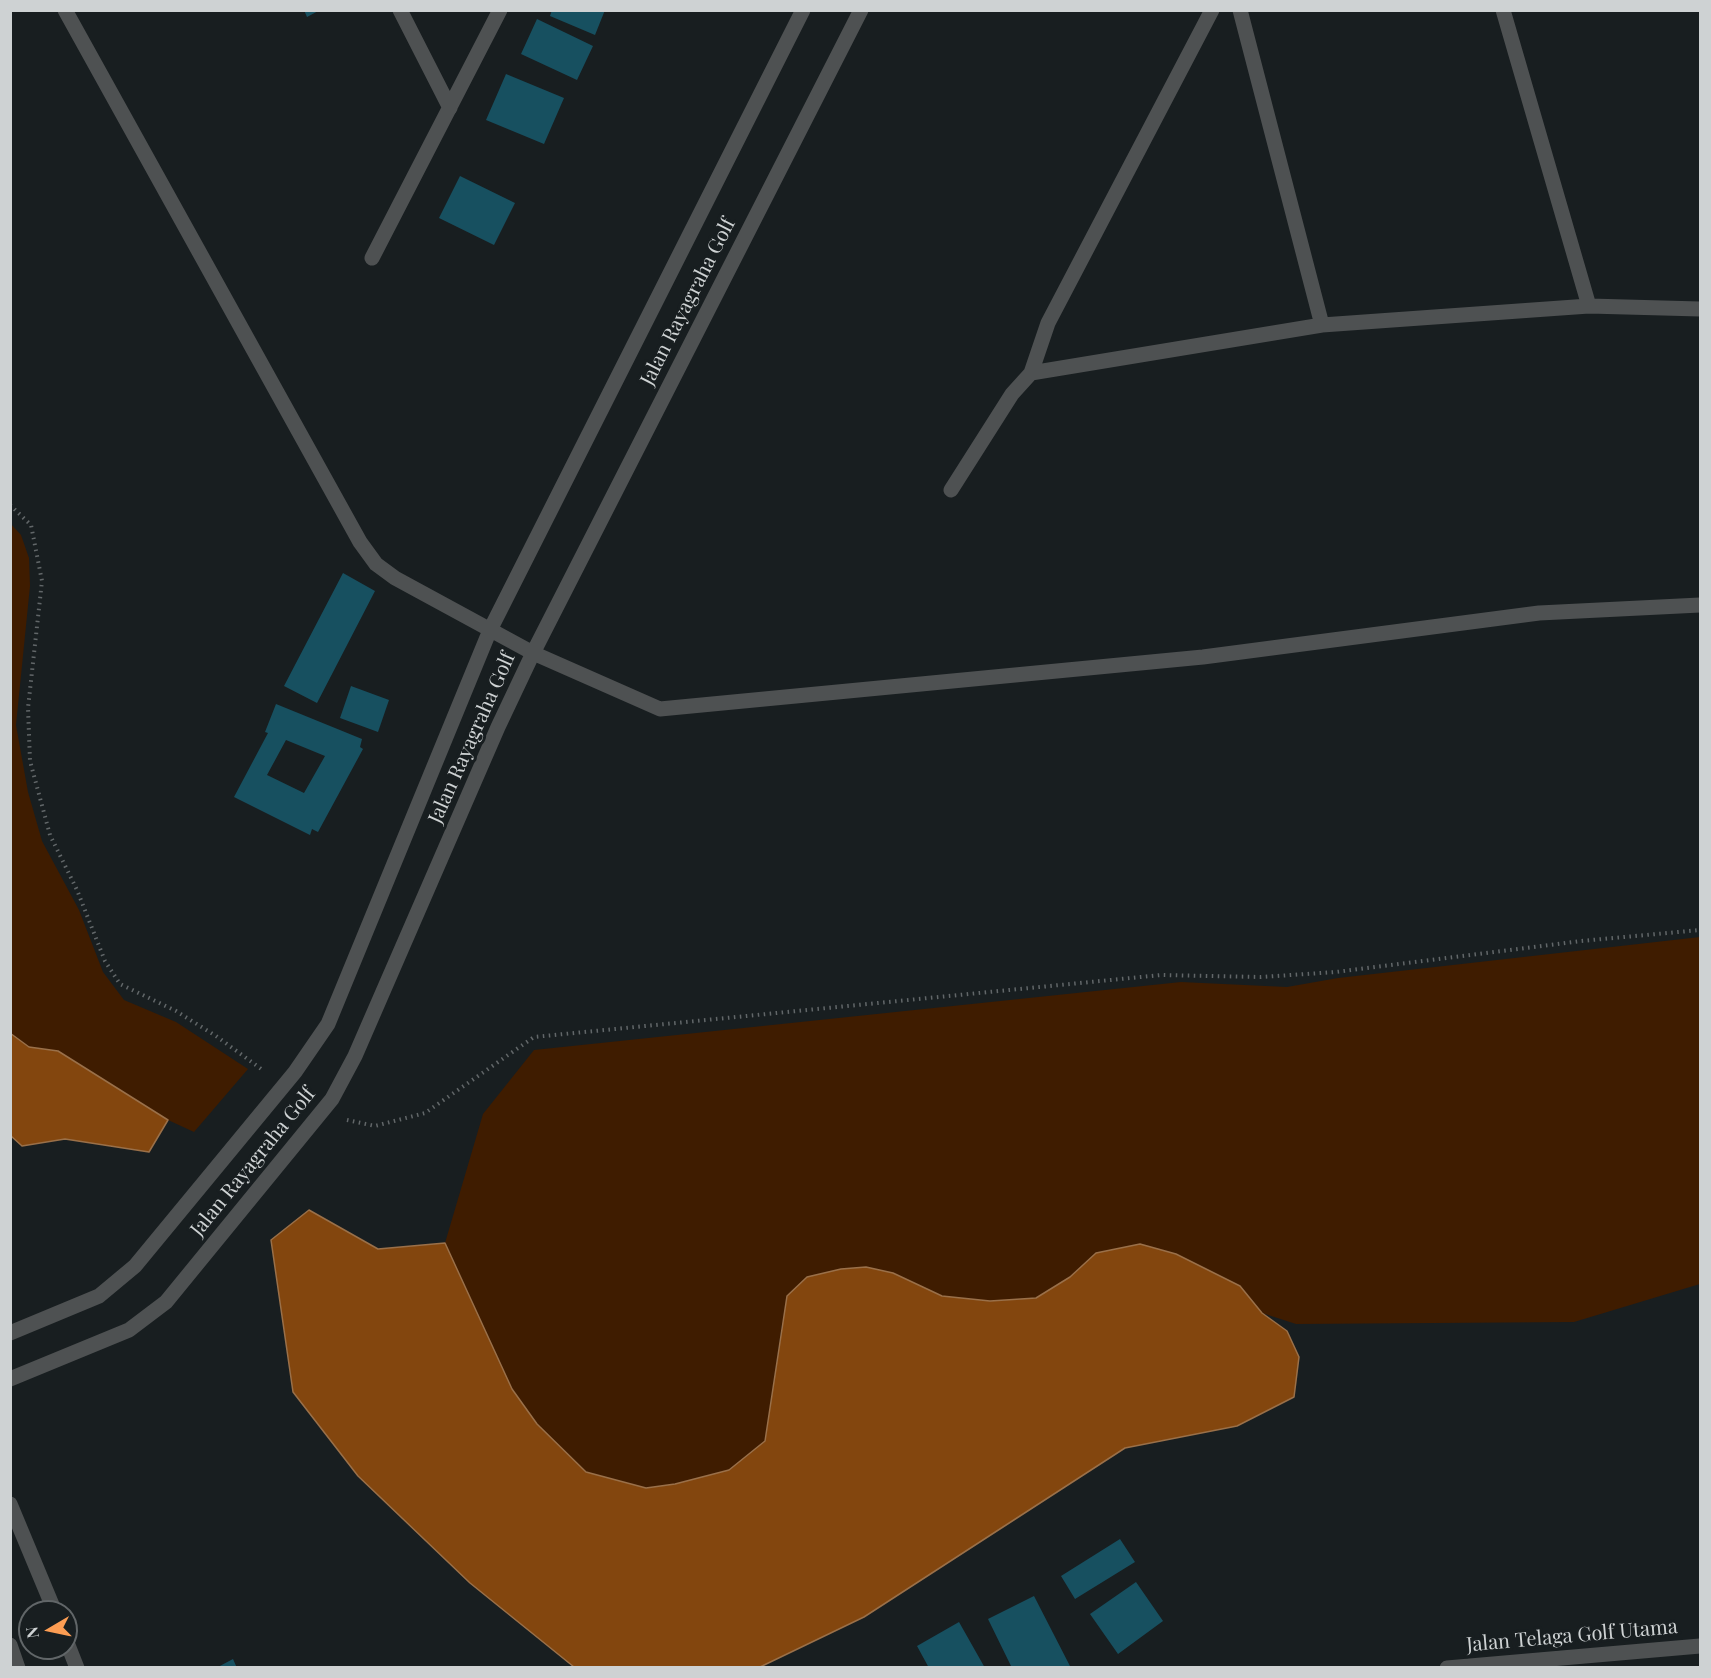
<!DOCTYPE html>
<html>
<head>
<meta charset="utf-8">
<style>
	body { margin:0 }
	#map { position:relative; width:1711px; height:1678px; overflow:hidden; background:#181e20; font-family:"Playfair Display",serif }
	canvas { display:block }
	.frame { position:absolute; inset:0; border:12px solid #ced2d3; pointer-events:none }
	.north { position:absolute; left:18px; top:1600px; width:60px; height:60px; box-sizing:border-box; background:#181e20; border:2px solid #616668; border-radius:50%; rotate:261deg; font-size:16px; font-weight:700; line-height:24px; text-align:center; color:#ced2d3 }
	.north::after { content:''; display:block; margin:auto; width:21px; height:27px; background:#fc9d53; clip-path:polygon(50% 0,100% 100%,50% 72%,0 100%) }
</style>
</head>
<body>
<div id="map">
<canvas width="1711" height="1678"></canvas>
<div class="frame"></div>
<div class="north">N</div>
</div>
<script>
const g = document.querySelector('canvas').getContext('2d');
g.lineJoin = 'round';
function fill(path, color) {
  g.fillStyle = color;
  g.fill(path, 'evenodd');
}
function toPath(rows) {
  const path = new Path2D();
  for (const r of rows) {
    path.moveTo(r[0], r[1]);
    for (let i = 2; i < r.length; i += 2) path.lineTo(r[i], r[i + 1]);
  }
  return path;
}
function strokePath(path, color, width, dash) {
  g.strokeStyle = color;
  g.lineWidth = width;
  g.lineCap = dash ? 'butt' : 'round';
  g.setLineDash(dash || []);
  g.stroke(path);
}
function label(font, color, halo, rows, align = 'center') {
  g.font = font + ' "Playfair Display",serif';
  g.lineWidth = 6;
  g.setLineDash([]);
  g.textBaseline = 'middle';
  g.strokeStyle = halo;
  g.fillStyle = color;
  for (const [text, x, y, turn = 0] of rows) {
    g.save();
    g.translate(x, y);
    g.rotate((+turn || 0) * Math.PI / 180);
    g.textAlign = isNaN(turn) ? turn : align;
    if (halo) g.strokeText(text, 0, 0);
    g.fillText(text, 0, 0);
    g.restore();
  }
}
fill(toPath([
	[10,523,21,535,29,558,30,586,16,725,28,792,42,841,79,910,103,972,124,1000,176,1022,248,1069,194,1132,168,1120,58,1051,29,1047,11,1033],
	[1700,937,1700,1284,1574,1322,1296,1324,1262,1313,1240,1286,1176,1254,1096,1253,1070,1277,1036,1298,990,1301,942,1296,892,1273,782,1324,765,1441,729,1470,675,1484,646,1488,586,1472,537,1424,512,1389,445,1243,483,1114,534,1050,1181,982,1287,987,1338,978]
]), '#3f1c00');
const water = toPath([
	[10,1033,29,1047,58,1051,168,1120,149,1152,65,1139,22,1146,11,1136,10,1033],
	[309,1210,378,1249,445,1243,512,1389,537,1424,586,1472,646,1488,675,1484,729,1470,765,1441,787,1296,807,1277,841,1269,866,1267,893,1273,942,1296,990,1301,1036,1298,1070,1277,1096,1253,1140,1244,1176,1254,1240,1286,1262,1313,1287,1331,1299,1357,1294,1397,1237,1426,1125,1448,864,1617,760,1667,574,1667,470,1583,358,1476,293,1392,271,1240,309,1210]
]);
fill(water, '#83460e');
strokePath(water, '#9a7049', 1.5);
fill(toPath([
	[304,10,320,10,307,17],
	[552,10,605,10,595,35,550,16],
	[537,19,593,46,577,80,521,54],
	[506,74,564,98,544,144,486,120],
	[460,176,515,203,494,245,439,218],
	[343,573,375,591,317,703,284,686],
	[351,686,389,700,378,732,340,718],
	[276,704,362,739,360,747,363,749,318,832,312,829,310,835,234,797,268,733,265,732],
	[286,740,325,756,304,793,267,775],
	[1120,1539,1135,1562,1075,1599,1061,1576],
	[1136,1582,1163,1621,1118,1654,1090,1614],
	[1034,1596,1071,1668,1012,1668,988,1619],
	[959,1622,985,1668,929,1668,917,1646],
	[233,1659,237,1668,216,1668]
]), '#175060');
strokePath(toPath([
	[10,505,31,525,42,581,28,708,30,761,50,835,77,890,105,961,120,984,176,1011,216,1036,264,1071],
	[347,1120,375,1126,425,1113,534,1037,1161,975,1261,977,1336,972,1581,941,1700,930]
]), '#626769', 4, [1.5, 4.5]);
strokePath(toPath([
	[65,10,360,542,376,564,395,578,533,653,660,709,1203,657,1539,613,1700,605],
	[400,10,450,108],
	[1240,10,1322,325],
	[1503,10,1589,306],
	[372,258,500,10],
	[1031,373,1048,323,1212,10],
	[951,490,1012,394,1031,373,1322,325,1589,306,1700,309],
	[10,1333,99,1296,135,1266,295,1072,328,1024,490,630,803,10],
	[10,1379,129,1330,166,1302,332,1099,355,1056,498,727,533,653,861,10],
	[10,1504,55,1612],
	[66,1640,77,1668],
	[10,1645,18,1668],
	[1447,1668,1700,1646]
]), '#4e5152', 15);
label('20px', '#ced2d3', '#181e20', [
	["Jalan Rayagraha Golf",688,302,-63],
	["Jalan Rayagraha Golf",472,738,-66],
	["Jalan Rayagraha Golf",253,1162,-51],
	["Jalan Telaga Golf Utama",1572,1636,-5]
]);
</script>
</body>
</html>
